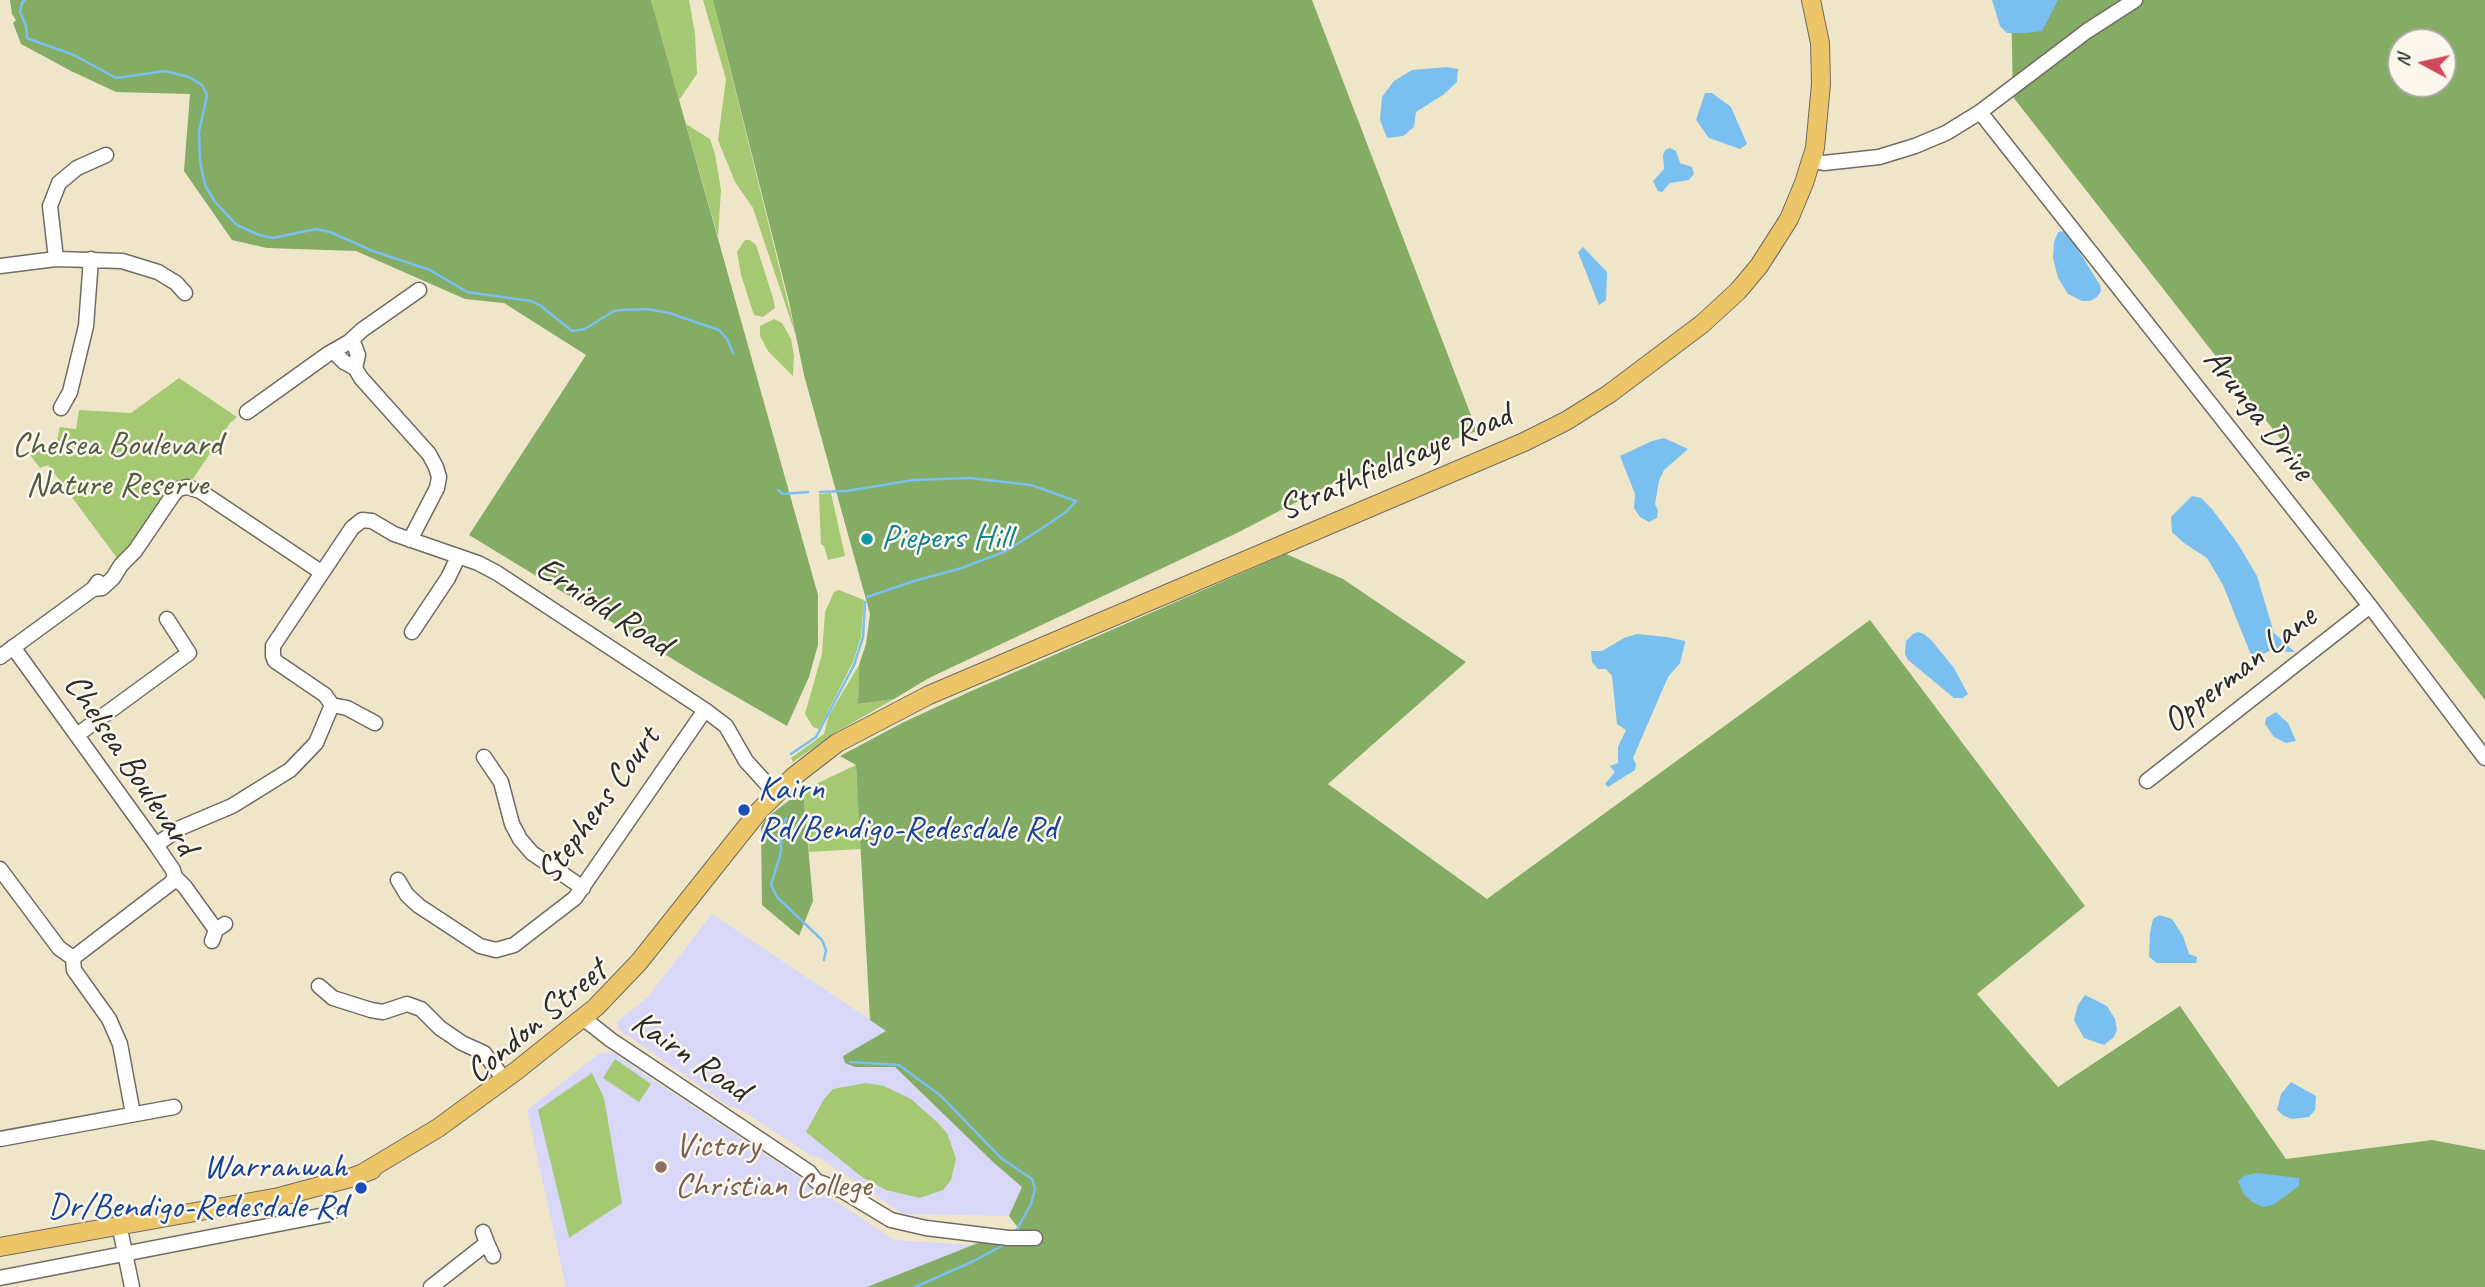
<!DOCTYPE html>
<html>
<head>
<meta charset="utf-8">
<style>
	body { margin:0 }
	#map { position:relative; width:2485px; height:1287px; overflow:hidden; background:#efe6ca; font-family:Caveat,sans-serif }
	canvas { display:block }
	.north { position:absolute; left:2387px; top:28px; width:70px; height:70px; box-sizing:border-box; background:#fbf7ec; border:2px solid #a8a59f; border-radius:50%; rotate:278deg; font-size:19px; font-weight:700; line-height:28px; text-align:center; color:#2b2b2b }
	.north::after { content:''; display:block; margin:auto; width:24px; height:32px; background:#d1495b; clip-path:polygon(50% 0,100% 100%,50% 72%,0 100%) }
</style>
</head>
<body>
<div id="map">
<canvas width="2485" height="1287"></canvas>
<div class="north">N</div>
</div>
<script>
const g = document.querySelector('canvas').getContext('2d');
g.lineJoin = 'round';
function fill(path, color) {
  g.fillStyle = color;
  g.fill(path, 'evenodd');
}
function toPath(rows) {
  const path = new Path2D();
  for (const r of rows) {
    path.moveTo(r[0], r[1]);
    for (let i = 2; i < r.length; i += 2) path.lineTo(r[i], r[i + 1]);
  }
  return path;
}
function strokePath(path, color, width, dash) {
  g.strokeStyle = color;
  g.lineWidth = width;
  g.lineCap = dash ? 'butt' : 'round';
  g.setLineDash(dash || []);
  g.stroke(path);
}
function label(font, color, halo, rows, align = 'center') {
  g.font = font + ' Caveat,sans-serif';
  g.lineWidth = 5;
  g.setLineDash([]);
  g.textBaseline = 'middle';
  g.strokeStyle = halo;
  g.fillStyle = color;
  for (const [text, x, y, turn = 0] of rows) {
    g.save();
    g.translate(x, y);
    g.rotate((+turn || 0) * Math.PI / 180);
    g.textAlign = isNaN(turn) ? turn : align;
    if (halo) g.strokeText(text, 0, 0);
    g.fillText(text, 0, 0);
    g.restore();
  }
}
fill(toPath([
	[712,914,887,1031,843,1056,855,1067,895,1067,993,1162,1023,1188,1009,1216,903,1214,817,1156,813,1157,741,1110,729,1106,618,1029,618,1021,647,998],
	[611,1052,894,1240,973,1245,867,1287,566,1287,527,1110,600,1053]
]), '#d8d7f8');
fill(toPath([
	[651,0,689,0,695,34,697,74,679,100],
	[703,0,713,0,797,339,753,208,735,182,718,140,726,79],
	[686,124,710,139,715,154,721,190,718,237],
	[745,240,750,240,756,245,773,298,775,308,763,317,754,315,741,275,737,252],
	[774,319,782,323,791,339,794,356,793,376,768,351,760,336,760,326],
	[179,378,237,417,230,423,193,479,179,480,167,490,128,548,117,558,48,465,40,468,27,451,56,446,60,427,76,429,79,410,131,413],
	[831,493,845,556,828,560,824,546,821,544,819,494],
	[839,590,864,600,861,637,853,662,819,729,813,727,805,714,822,654,825,612,834,592],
	[859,665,858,704,894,699,838,731,793,762,791,758,824,734,829,715],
	[856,765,861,849,809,852,803,790],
	[615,1059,651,1084,639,1102,603,1078],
	[592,1073,604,1098,622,1203,569,1238,538,1110],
	[866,1083,884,1086,911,1099,937,1122,947,1133,956,1159,951,1180,943,1190,920,1198,886,1190,862,1177,806,1132,824,1099,833,1089]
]), '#a5c872');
fill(toPath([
	[10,0,651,0,818,595,818,645,809,677,787,726,702,677,469,535,586,355,504,303,465,299,356,251,267,248,232,240,184,171,190,94,116,92,71,71,21,44,13,23,16,20,12,14],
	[713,0,1312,0,1477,431,1337,481,1237,533,929,678,894,699,858,704,859,665,866,644,870,614,804,375,789,302],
	[2011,0,2485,0,2485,700,2013,97],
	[2401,42,2443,42,2443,84,2401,84],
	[1286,554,1343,579,1466,662,1328,784,1487,899,1870,620,2085,906,1977,994,2058,1087,2180,1006,2286,1159,2432,1140,2485,1150,2485,1287,867,1287,978,1243,1016,1243,1026,1238,1009,1216,1022,1187,993,1162,895,1067,855,1067,845,1063,843,1056,886,1031,870,1020,856,765,840,756,904,722,969,692],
	[803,790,813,901,799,936,762,905,761,827,766,818]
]), '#84ac64');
fill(toPath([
	[1992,0,2058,0,2042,31,2025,33,2007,33,2000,26],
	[1447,67,1458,69,1457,82,1443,95,1416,112,1414,127,1403,136,1387,138,1380,120,1382,97,1394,81,1412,70],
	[1705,93,1712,93,1731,107,1747,144,1740,149,1709,138,1696,120],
	[1670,148,1676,151,1680,163,1692,167,1694,174,1689,180,1670,183,1662,192,1658,191,1653,181,1664,169,1663,155,1665,150],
	[2064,231,2072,240,2100,285,2101,291,2097,297,2090,301,2082,301,2068,294,2058,278,2053,258,2054,242,2058,232],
	[1583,247,1607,272,1606,300,1599,305,1578,252],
	[1664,438,1688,449,1664,470,1659,481,1655,504,1658,510,1657,518,1649,522,1640,517,1634,508,1635,494,1620,456,1652,441],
	[2192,496,2201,498,2212,509,2238,544,2257,576,2274,633,2295,652,2269,651,2259,656,2251,655,2223,585,2207,558,2184,543,2172,532,2171,517],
	[1918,632,1924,634,1932,641,1954,668,1968,694,1963,698,1954,698,1908,660,1905,654,1906,641,1913,634],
	[1637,634,1667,637,1685,641,1685,643,1680,663,1668,677,1633,758,1636,764,1635,770,1608,787,1605,784,1615,772,1610,766,1618,763,1618,747,1626,730,1617,724,1612,676,1606,669,1598,669,1592,662,1591,651,1602,651,1624,638],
	[2276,712,2288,723,2296,741,2286,743,2274,737,2265,724,2266,718],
	[2159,915,2172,919,2183,936,2189,954,2197,957,2196,963,2157,963,2149,957,2150,933,2153,919],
	[2085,995,2107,1006,2115,1019,2117,1030,2114,1037,2104,1045,2084,1038,2074,1020,2078,1005],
	[2291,1082,2316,1096,2315,1110,2309,1117,2292,1119,2284,1116,2277,1110,2281,1094],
	[2257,1173,2299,1178,2299,1186,2273,1205,2263,1207,2252,1202,2243,1193,2238,1181,2244,1176]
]), '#79bff0');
strokePath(toPath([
	[25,0,22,3,20,12,26,26,27,38,32,40,74,55,116,78,165,71,189,77,202,85,207,95,199,132,200,162,205,185,215,202,237,225,259,235,273,238,316,229,330,232,373,251,430,270,467,292,531,301,541,306,572,331,585,329,614,311,621,310,647,309,669,313,719,330,727,339,733,353],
	[778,490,783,494,808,492],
	[820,492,846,491,914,480,970,478,1031,485,1076,501,1067,511,1050,523,1006,551,962,568,914,581,867,597],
	[791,754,816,737,854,665,863,637,865,602],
	[786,818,781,833,781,852,771,885,777,897,822,940,826,950,824,960],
	[850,1062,899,1065,941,1096,1001,1158,1032,1179,1035,1189,1031,1204,1016,1231],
	[915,1287,974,1261,1007,1243]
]), '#79bff0', 2.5);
const minor = toPath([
	[1980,112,2370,606,2485,758],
	[1811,160,1824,163,1879,157,1915,146,1946,133,1980,112,2087,31,2135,0],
	[56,259,50,206,59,183,77,168,106,155],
	[0,266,56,259,122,261,158,272,176,283,185,293],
	[352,339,358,355,355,368],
	[333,351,344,362,355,368,361,378,429,454,436,467,439,477,437,488,410,540],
	[61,408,70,392,86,326,91,259],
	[247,412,328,354,349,342,362,330,419,290],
	[93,589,102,588,113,578,121,565,135,551,173,495,178,489,187,487,200,491,321,572],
	[412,632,448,578,458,557],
	[13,647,156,845,173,870,175,877,171,883,73,958],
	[0,657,93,589,98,582],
	[332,705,325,695,275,661,273,656,273,646,352,528,362,520,372,521,394,534,478,563,497,573,705,710,726,726,746,761,776,794],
	[332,705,347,708,375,723],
	[77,735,189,653,167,619],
	[484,757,501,782,512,824,520,839,532,853,583,888],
	[2147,781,2370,606],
	[156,845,180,828,232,806,290,770,316,743,332,705],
	[0,869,59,948,73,958],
	[175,877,185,887,216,930],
	[398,880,407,895,419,906,480,946,496,950,514,945,575,898,705,710],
	[212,941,216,930,225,924],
	[73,958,74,970,109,1019,120,1044,133,1114],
	[319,986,333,998,371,1010,383,1012,407,1004,421,1009,440,1028,462,1043,484,1053,504,1079],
	[583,1018,611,1040,809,1172,816,1181,843,1191,891,1220,926,1228,1008,1238,1035,1238],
	[0,1139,174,1107],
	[119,1224,132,1287],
	[487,1243,493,1256],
	[0,1278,330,1214],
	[431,1287,487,1243,483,1232]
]);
const major = toPath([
	[363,1173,438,1128,516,1071,596,1007,639,962,759,811,793,777,837,743,929,695,1524,442,1566,421,1609,394,1702,324,1738,291,1759,266,1789,219,1804,183,1815,148,1821,84,1820,43,1811,0],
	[0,1247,279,1197,350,1178,372,1170]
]);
strokePath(minor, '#706c63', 17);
strokePath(major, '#706c63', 20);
strokePath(minor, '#fff', 14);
strokePath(major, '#edc569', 18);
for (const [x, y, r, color] of [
	[867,539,7,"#0f9aa8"],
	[744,810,7,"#1a4fb4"],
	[661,1167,7,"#8d6e63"],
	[361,1188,7,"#1a4fb4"]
]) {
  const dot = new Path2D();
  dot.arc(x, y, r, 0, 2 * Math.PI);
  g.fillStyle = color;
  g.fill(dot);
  strokePath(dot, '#fbf7ec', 2.5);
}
label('35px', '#2b2b2b', '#fbf7ec', [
	["Arunga Drive",2258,415,52],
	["Strathfieldsaye Road",1395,463,-23],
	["Erniold Road",603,607,33],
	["Opperman Lane",2240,670,-38],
	["Chelsea Boulevard",130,765,56],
	["Stephens Court",599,806,-54],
	["Condon Street",537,1022,-40],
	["Kairn Road",690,1057,34]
]);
label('35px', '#505a40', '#fbf7ec', [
	["Chelsea Boulevard",117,446],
	["Nature Reserve",117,486]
]);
label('35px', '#0d838f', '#fbf7ec', [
	["Piepers Hill",881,539]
], 'left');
label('35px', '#164399', '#fbf7ec', [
	["Kairn",758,790],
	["Rd/Bendigo-Redesdale Rd",758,830],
	["Warranwah",347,1168,"right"],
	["Dr/Bendigo-Redesdale Rd",347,1208,"right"]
], 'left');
label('35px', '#785e54', '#fbf7ec', [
	["Victory",675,1147],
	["Christian College",675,1187]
], 'left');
</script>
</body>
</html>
